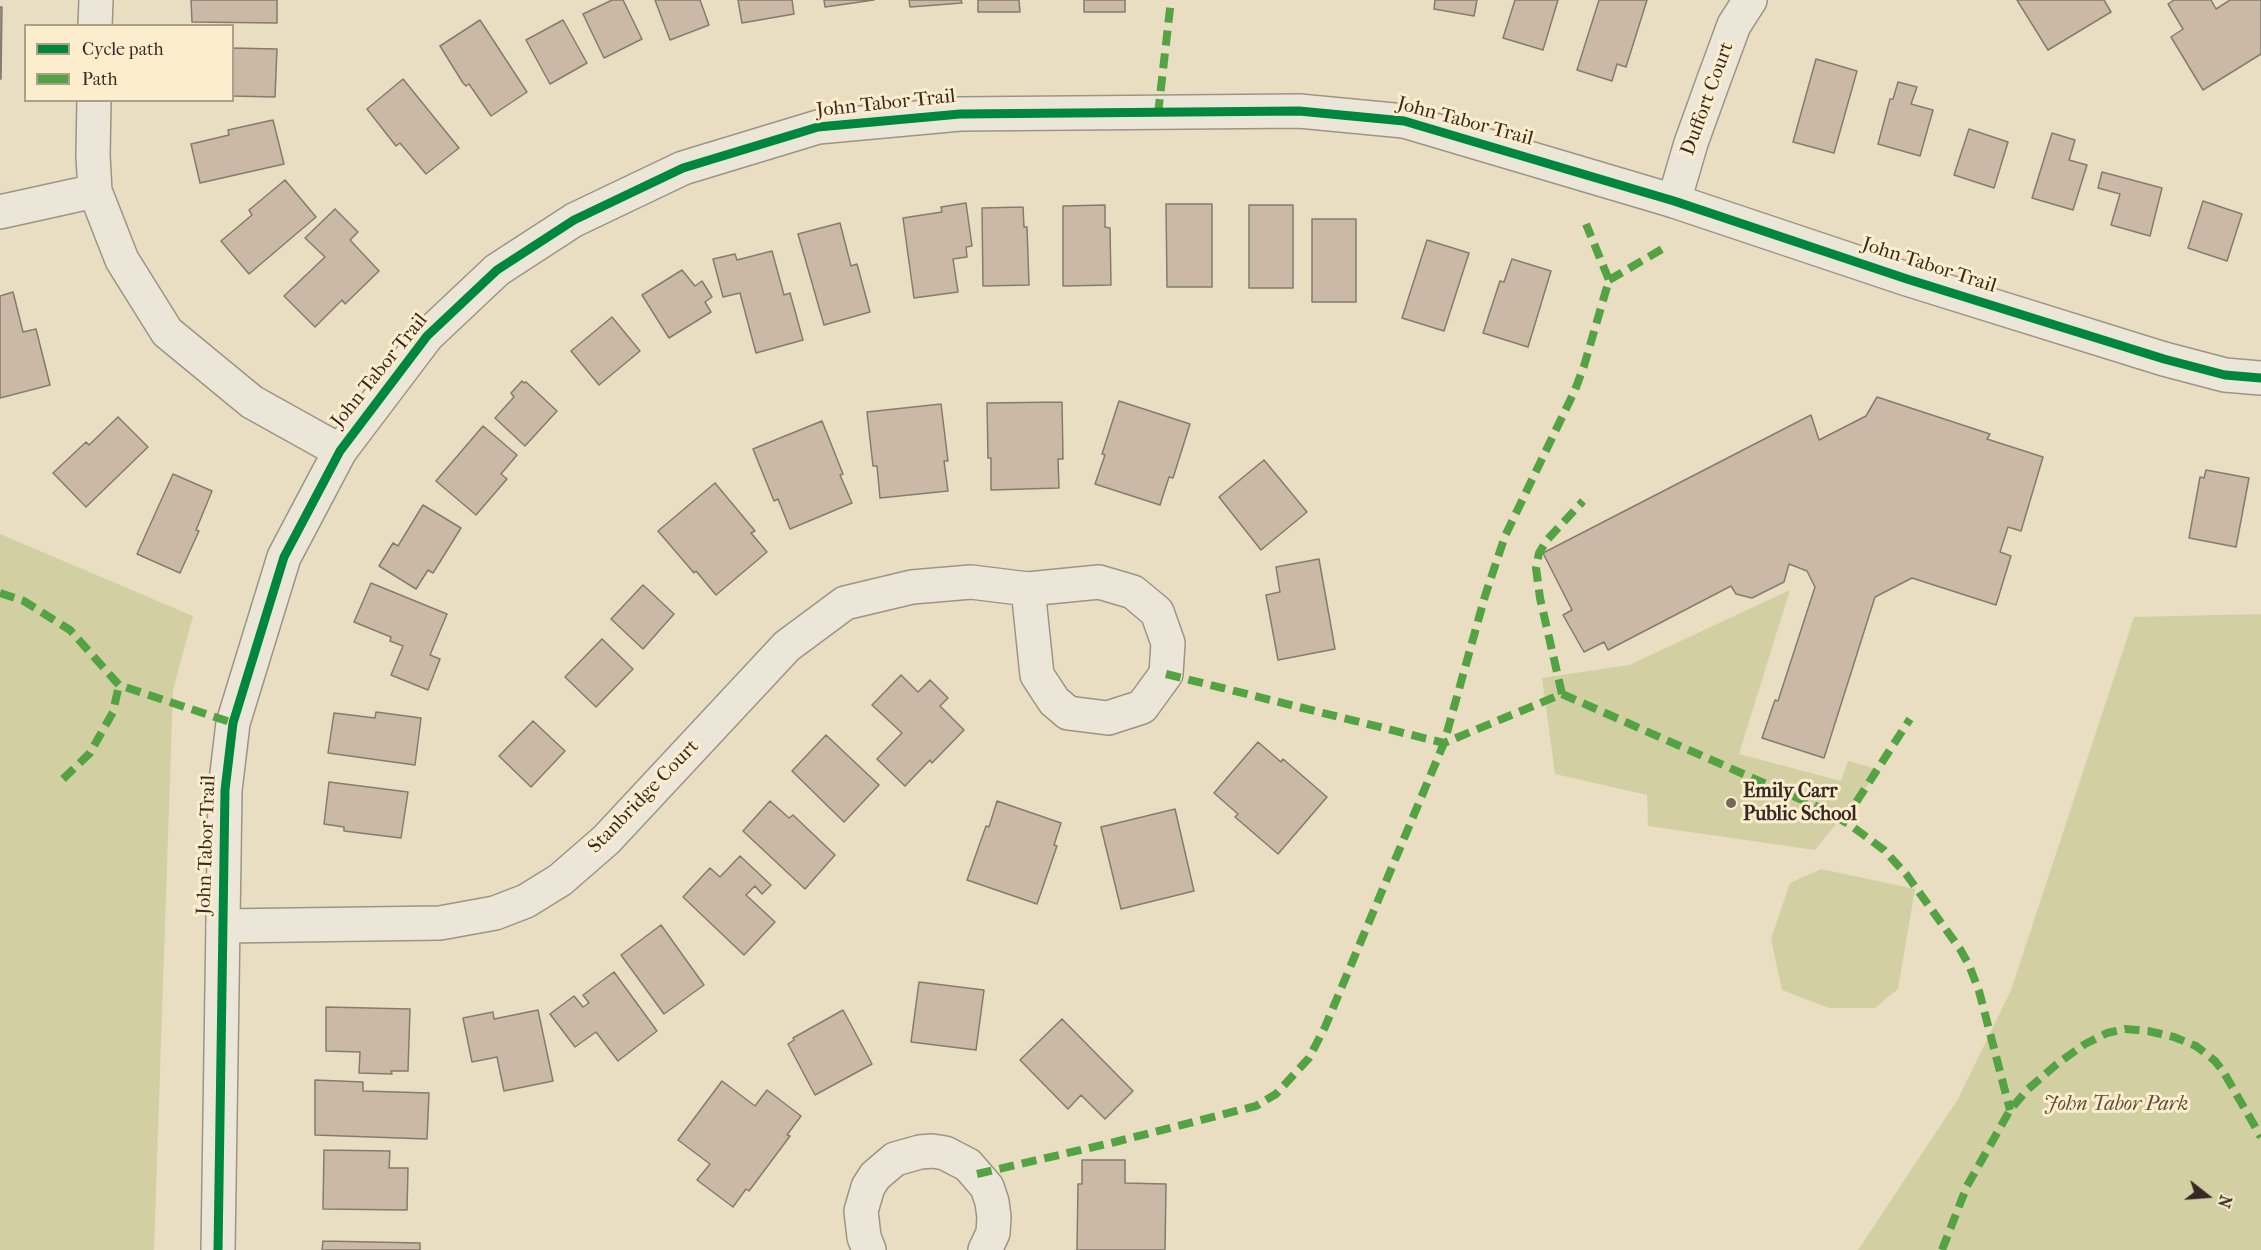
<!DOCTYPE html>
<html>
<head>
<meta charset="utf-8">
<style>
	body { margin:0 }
	#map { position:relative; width:2261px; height:1250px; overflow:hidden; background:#e9dec2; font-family:"IM FELL French Canon",serif }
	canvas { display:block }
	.legend { position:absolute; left:24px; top:24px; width:210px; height:78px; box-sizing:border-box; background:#fcedcc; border:2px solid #ad9f89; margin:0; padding:8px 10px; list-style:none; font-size:18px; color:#362925 }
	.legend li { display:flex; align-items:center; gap:12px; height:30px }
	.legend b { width:30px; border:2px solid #ad9f89 }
	.north { position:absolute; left:2177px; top:1166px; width:60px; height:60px; -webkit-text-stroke:4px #fcedcc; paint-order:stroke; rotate:107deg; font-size:16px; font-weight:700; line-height:24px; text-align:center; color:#362925 }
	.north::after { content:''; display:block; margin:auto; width:21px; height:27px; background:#362925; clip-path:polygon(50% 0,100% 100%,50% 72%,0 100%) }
</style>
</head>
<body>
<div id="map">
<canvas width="2261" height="1250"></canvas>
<ul class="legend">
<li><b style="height:8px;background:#00873e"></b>Cycle path</li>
<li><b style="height:8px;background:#53a342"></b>Path</li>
</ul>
<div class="north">N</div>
</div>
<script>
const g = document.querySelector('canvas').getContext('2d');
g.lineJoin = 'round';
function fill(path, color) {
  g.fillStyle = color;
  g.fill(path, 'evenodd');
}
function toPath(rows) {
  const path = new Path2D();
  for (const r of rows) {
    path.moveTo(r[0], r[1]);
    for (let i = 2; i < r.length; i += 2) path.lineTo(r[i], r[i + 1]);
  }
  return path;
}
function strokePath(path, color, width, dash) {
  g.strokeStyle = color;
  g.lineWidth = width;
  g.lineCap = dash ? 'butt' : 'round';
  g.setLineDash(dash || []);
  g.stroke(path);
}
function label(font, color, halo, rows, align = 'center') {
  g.font = font + ' "IM FELL French Canon",serif';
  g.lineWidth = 6;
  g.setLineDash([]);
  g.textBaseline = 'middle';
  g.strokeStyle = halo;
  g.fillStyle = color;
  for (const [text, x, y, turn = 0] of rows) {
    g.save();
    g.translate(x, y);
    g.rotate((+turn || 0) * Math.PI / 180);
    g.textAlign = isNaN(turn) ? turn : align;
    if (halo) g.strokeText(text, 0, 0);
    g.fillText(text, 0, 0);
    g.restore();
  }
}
fill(toPath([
	[0,534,193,616,173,690,154,1250,0,1250],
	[1790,590,1739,754,1841,781,1848,761,1880,770,1815,850,1648,826,1647,795,1555,774,1542,678,1629,665],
	[2261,614,2261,1250,1858,1250,1958,1099,2011,990,2134,617],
	[1821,869,1915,889,1898,989,1875,1008,1829,1008,1782,990,1771,939,1790,883]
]), '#d2d0a3');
const building = toPath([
	[191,0,277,0,277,23,192,22,191,0],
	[612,0,623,0,642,39,604,58,583,14,612,0],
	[655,0,700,0,709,25,670,40,655,0],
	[738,0,792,0,794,14,742,23,738,0],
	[824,0,874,0,825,7,824,0],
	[909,0,961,0,962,3,910,7,909,0],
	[978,0,1019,0,1020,12,978,12,978,0],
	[1084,0,1125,0,1125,12,1084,12,1084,0],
	[1435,0,1477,0,1474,16,1434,9,1435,0],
	[1515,0,1558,0,1543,50,1503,38,1515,0],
	[1599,0,1647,0,1626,67,1617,64,1612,81,1577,70,1599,0],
	[2017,0,2104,0,2111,12,2048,50,2017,0],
	[2174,0,2211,0,2216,9,2230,0,2261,0,2261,54,2203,90,2171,37,2183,29,2168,4,2174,0],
	[0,7,2,7,1,79,0,79,0,7],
	[480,20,527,92,491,116,469,84,466,86,463,83,440,46,480,20],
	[563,20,587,63,550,84,526,40,563,20],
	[232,48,277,49,275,97,232,96,232,48],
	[1816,59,1857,71,1834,153,1793,142,1816,59],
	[403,79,459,148,426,174,400,143,396,146,367,109,403,79],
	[1898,82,1917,87,1911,104,1933,110,1920,156,1878,144,1890,99,1893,99,1898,82],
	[273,120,284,164,200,183,191,144,229,135,228,130,273,120],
	[1969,129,2008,142,1994,188,1954,175,1969,129],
	[2052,133,2075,140,2069,160,2087,165,2073,210,2032,198,2052,133],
	[2102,172,2162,188,2150,236,2111,225,2120,194,2098,188,2102,172],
	[285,180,316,217,249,274,221,241,252,215,249,210,285,180],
	[2203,201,2242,214,2227,261,2188,248,2203,201],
	[966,203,972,246,966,247,967,257,953,259,958,292,914,298,903,218,942,212,941,207,966,203],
	[1166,204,1212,204,1212,287,1167,287,1166,204],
	[1105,205,1105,227,1110,228,1111,285,1063,286,1063,206,1105,205],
	[1249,205,1293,205,1293,288,1249,288,1249,205],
	[1023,207,1024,227,1027,227,1029,285,983,286,982,208,1023,207],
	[335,209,358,232,350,240,379,271,345,304,342,300,315,327,284,296,325,257,305,238,335,209],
	[1312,219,1356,219,1356,302,1312,302,1312,219],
	[840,223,851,266,857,264,870,312,824,325,798,234,840,223],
	[1427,240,1469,253,1444,331,1402,318,1427,240],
	[772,251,784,295,790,293,803,340,756,353,740,293,723,297,713,259,735,254,737,260,772,251],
	[1512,259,1551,271,1528,347,1483,333,1500,281,1504,282,1512,259],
	[682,270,695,286,702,281,712,297,705,302,711,312,669,338,642,295,682,270],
	[13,292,23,332,36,329,50,385,0,398,0,296,13,292],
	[612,317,640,351,599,385,571,351,612,317],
	[522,381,524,383,526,382,557,411,525,446,495,418,514,397,511,393,522,381],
	[1877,397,1990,434,1987,439,2043,457,2021,531,2008,527,2000,552,2011,556,1996,605,1912,578,1875,597,1824,758,1762,738,1775,700,1778,701,1815,587,1807,571,1789,564,1784,582,1752,598,1736,594,1731,586,1608,650,1604,642,1584,652,1563,615,1572,610,1543,553,1811,415,1819,440,1866,416,1877,397],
	[1119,401,1190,424,1173,478,1169,477,1160,505,1095,484,1105,455,1102,454,1119,401],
	[1062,402,1063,459,1058,459,1059,488,991,490,991,458,988,458,987,403,1062,402],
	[941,404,948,461,944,461,948,491,880,498,877,466,873,466,867,412,941,404],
	[118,417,148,447,86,507,53,473,86,442,89,445,118,417],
	[822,421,843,474,840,475,852,503,790,529,778,499,774,501,753,449,822,421],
	[483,426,517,455,501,474,507,479,476,515,436,481,483,426],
	[1264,460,1307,512,1261,550,1219,497,1264,460],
	[2206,470,2249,478,2236,547,2189,538,2200,477,2204,478,2206,470],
	[173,474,212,491,196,530,199,531,180,573,137,554,173,474],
	[715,483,755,531,751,533,767,552,716,595,696,571,694,573,658,531,715,483],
	[423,505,461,528,433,573,428,570,416,589,379,566,393,543,398,546,423,505],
	[1319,559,1335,649,1278,660,1266,595,1280,592,1276,567,1319,559],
	[371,583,447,614,430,655,440,659,428,690,391,675,403,646,390,641,391,637,354,622,371,583],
	[643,585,674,614,643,649,611,619,643,585],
	[602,639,633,669,596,707,565,677,602,639],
	[901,675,918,692,930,680,948,698,940,706,964,730,932,763,930,760,905,786,877,759,902,733,872,705,901,675],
	[376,712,421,718,415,765,328,753,334,713,375,718,376,712],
	[533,721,565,751,531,787,499,756,533,721],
	[826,735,879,785,844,822,792,771,826,735],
	[1258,742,1281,762,1283,759,1327,797,1278,854,1235,817,1238,814,1214,793,1258,742],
	[329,782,408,792,401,838,344,831,344,827,324,824,329,782],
	[770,801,789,818,793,815,835,855,805,889,743,831,770,801],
	[997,801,1061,823,1054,845,1057,846,1037,904,967,880,986,826,989,827,997,801],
	[1175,809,1194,891,1121,909,1101,827,1175,809],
	[740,856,771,885,762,894,755,886,746,895,775,922,744,955,683,897,710,868,720,877,740,856],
	[661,925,704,985,664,1014,621,955,661,925],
	[614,972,657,1031,618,1061,596,1032,575,1047,550,1014,574,996,583,1007,589,1003,583,995,614,972],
	[919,982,984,990,976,1050,911,1042,919,982],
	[326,1007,410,1009,408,1071,391,1071,392,1074,359,1073,360,1052,326,1051,326,1007],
	[538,1010,553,1081,504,1091,497,1057,472,1062,463,1018,493,1012,494,1019,538,1010],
	[843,1010,872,1064,815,1095,788,1044,794,1040,793,1038,843,1010],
	[1062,1019,1133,1091,1105,1119,1081,1095,1068,1109,1020,1060,1062,1019],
	[315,1080,363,1082,363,1091,429,1093,427,1139,315,1135,315,1080],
	[722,1081,755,1106,767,1090,801,1116,787,1135,790,1136,749,1191,746,1189,733,1207,697,1180,710,1164,678,1140,722,1081],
	[324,1150,390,1151,389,1168,408,1168,407,1210,323,1209,324,1150],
	[1082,1160,1125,1160,1125,1183,1166,1184,1165,1250,1077,1250,1078,1184,1082,1184,1082,1160],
	[323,1241,420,1243,420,1250,322,1250,323,1241]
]);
fill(building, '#cbb9a6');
strokePath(building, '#837c6f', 1.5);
const minor = toPath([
	[95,26,96,0],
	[94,100,93,156,95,191,122,260,167,332,252,402,340,451],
	[1674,201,1691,143,1713,82,1734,25,1750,0],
	[0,212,95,191],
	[223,926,440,923,495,913,526,901,560,880,606,840,787,646,845,603,912,587,971,582,1028,589,1099,582,1133,592,1157,612,1168,643,1166,674,1142,707,1108,718,1068,713,1054,701,1037,675,1028,589],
	[869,1250,864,1237,861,1211,868,1187,875,1176,895,1159,920,1152,932,1151,945,1153,968,1165,987,1187,992,1202,994,1217,993,1233,985,1250]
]);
const tertiary = toPath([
	[218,1250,225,790,233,723,284,557,340,451,427,336,497,270,574,220,683,168,818,127,960,114,1299,111,1404,121,1674,201,1907,279,2164,359,2225,375,2261,378]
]);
strokePath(minor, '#9c9484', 36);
strokePath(tertiary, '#9c9484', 36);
strokePath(minor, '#ece6d8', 33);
strokePath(tertiary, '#ece6d8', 33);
strokePath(toPath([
	[1158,114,1171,0],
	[1609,280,1664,248],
	[0,593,24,601,70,630,119,685,233,723],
	[1166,674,1444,743,1562,694,1825,810,1853,827,1884,850,1906,874,1960,949,1969,965,1979,991,2010,1110],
	[1562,694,1540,598,1536,568,1539,553,1547,540,1583,501],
	[63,779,90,753,113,712,119,685],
	[1844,821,1910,719],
	[977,1174,1115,1142,1256,1106,1276,1094,1309,1058,1325,1027,1444,743,1485,596,1505,536,1575,390,1584,366,1609,280,1586,224],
	[1942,1250,1967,1186,2010,1110,2027,1090,2057,1064,2085,1044,2107,1033,2125,1029,2148,1031,2174,1037,2196,1046,2215,1061,2223,1071,2261,1137]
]), '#53a342', 8, [15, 8]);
strokePath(toPath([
	[218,1250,225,790,233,723,284,557,340,451,427,336,497,270,574,220,683,168,818,127,960,114,1299,111,1404,121,1674,201,1907,279,2164,359,2225,375,2261,378]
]), '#00873e', 9);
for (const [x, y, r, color] of [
	[1731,803,6,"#75685c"]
]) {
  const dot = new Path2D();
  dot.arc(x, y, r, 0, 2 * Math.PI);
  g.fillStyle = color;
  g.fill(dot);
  strokePath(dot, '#fcedcc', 2);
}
label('20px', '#362925', '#fcedcc', [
	["Duffort Court",1708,99,-70],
	["John Tabor Trail",886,104,-6],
	["John Tabor Trail",1465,122,15],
	["John Tabor Trail",1929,266,18],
	["John Tabor Trail",380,371,-51],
	["Stanbridge Court",644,797,-46],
	["John Tabor Trail",207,845,-88]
]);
label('bold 20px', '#362925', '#fcedcc', [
	["Emily Carr",1743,792],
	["Public School",1743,815]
], 'left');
label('italic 20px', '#58503e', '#fcedcc', [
	["John Tabor Park",2116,1105]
]);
</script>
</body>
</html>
